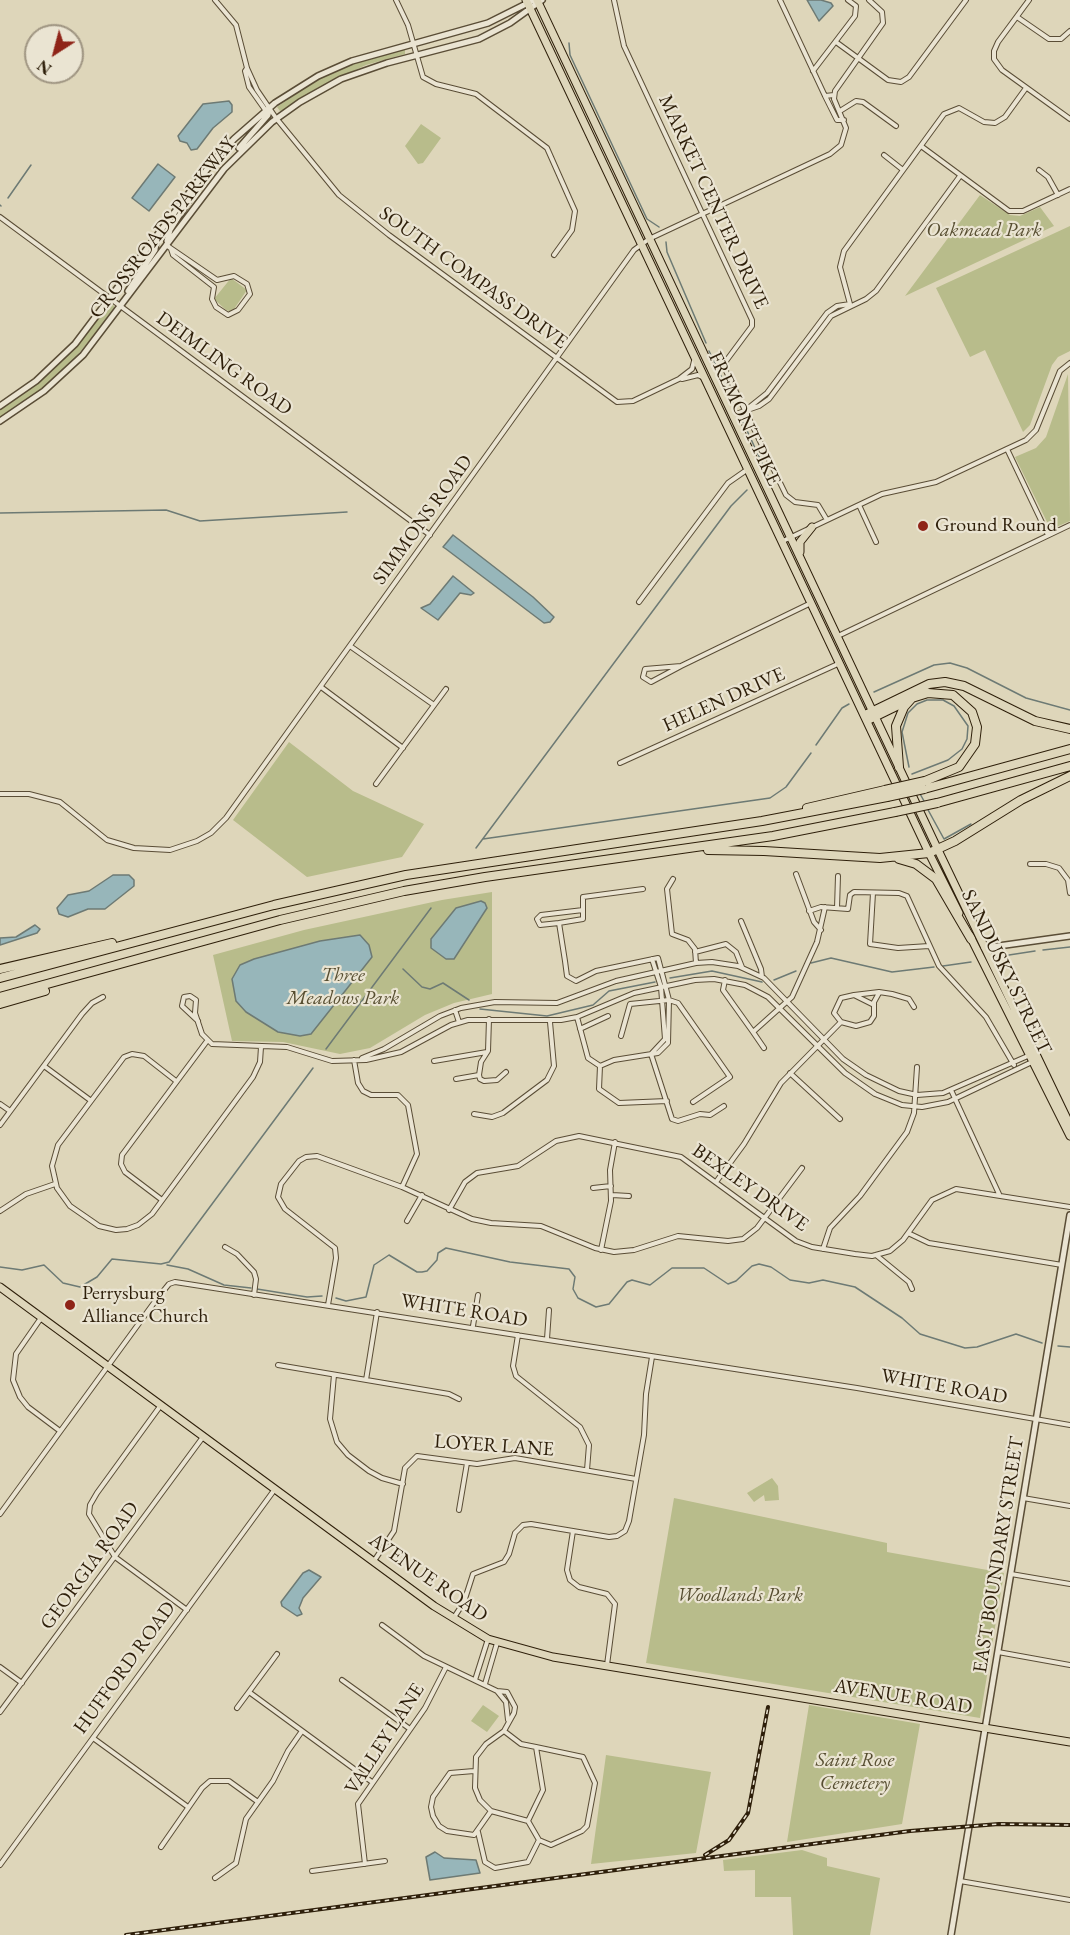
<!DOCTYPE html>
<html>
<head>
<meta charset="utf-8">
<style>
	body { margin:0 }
	#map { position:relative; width:1070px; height:1935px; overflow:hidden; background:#ded6ba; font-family:"EB Garamond",serif }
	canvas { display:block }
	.north { position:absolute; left:24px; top:24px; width:60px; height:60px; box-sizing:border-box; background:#eae4d2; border:2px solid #9f9582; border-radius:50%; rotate:216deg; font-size:16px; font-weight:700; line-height:24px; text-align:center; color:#2e1f0a }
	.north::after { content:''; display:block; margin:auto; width:21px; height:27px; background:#8f2418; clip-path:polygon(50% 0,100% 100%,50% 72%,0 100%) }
</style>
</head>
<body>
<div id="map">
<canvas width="1070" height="1935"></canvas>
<div class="north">N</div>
</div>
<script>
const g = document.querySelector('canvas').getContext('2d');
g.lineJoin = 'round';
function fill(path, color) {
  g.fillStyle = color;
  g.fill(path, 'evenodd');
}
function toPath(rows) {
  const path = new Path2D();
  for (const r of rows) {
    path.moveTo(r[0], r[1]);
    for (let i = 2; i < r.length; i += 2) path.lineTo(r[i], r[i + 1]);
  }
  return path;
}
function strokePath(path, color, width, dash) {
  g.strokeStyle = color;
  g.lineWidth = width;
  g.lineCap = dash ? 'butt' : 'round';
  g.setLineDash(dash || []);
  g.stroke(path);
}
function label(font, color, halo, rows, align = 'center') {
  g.font = font + ' "EB Garamond",serif';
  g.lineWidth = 4.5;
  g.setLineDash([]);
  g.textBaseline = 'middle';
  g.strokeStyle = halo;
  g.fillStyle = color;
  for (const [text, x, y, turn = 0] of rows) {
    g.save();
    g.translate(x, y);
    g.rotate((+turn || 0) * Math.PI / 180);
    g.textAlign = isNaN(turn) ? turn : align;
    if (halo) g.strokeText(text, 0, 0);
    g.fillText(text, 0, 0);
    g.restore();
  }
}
fill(toPath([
	[405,49,405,54,366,65,317,88,284,110,280,111,277,107,318,79,353,63],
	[421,124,441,138,423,163,418,164,405,146],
	[980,195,1010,215,1020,216,1040,207,1054,226,905,296],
	[1070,226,1070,351,1058,357,1052,365,1030,425,1023,432,985,350,970,357,936,288],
	[231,278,247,290,232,312,226,310,214,299],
	[113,304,115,309,71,363,44,388,0,417,0,408,50,373,83,339,109,305],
	[1068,374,1070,521,1054,528,1049,526,1015,457,1036,448,1046,437],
	[289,742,353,791,424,824,402,857,307,877,233,820],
	[492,892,492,994,454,1003,425,1015,370,1048,340,1054,283,1042,232,1041,213,955,304,930,442,900],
	[772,1478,778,1486,779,1500,765,1501,764,1495,754,1502,747,1493],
	[674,1498,887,1543,887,1552,1004,1573,980,1718,646,1663],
	[483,1705,499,1716,487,1732,471,1721],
	[809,1705,920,1724,902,1824,787,1842],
	[606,1755,711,1772,696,1853,591,1864],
	[802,1850,827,1858,827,1866,880,1878,870,1935,793,1935,791,1897,755,1897,755,1870,724,1871,723,1860]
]), '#b8bc8b');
const water = toPath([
	[807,0,821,0,831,3,833,6,819,21,807,0],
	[229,101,232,105,232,112,213,128,197,149,191,150,187,143,180,141,178,136,203,104,229,101],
	[158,164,175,177,149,211,132,198,158,164],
	[453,535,533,597,554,617,550,622,544,623,446,549,443,547,453,535],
	[453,576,474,593,471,595,460,593,438,620,421,608,430,604,453,576],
	[113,875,129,875,134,880,134,886,105,909,88,909,68,917,59,914,57,908,68,895,89,891,113,875],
	[481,901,485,903,487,908,454,959,446,959,431,948,431,939,456,908,481,901],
	[35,925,40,929,37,933,0,945,0,938,16,937,35,925],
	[360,935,369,945,372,957,311,1034,300,1036,278,1032,246,1012,236,1001,232,979,240,965,254,959,320,941,360,935],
	[309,1570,321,1577,303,1598,299,1608,302,1614,297,1616,282,1606,281,1602,303,1573,309,1570],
	[435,1852,444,1858,476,1860,480,1873,430,1880,426,1857,435,1852]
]);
fill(water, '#97b6ba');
strokePath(water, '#6d7a74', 1.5);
strokePath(toPath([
	[569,43,570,55,647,219,659,227],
	[8,198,31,165],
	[0,205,1,206],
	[666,242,667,252,706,343],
	[709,351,734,403],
	[743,422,769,478],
	[0,513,166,510,200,521,347,512],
	[874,692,934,665,950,663,967,668,1026,698,1070,710],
	[816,745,842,708,849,704],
	[909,767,902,732,908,713,917,704,927,700,943,700,954,706,968,726,967,739,962,749,948,760,912,774],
	[919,792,924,801],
	[927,808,944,839,971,824],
	[483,839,770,798,786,787,811,753],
	[476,848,731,506,747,490],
	[1043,950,1070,947],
	[996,957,1035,951],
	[811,963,831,958,892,972,934,967],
	[943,966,971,962],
	[403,969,422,987,430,989,443,983,469,1000],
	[670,978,712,971,762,982],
	[774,980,796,971],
	[480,1009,547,1016,593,1005,609,991,655,982],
	[326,1049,431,908],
	[167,1265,188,1269,224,1285,251,1288],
	[0,1267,22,1270,44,1265,63,1283,80,1287,97,1277,112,1259,161,1264,169,1262,313,1068],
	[257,1289,307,1297,322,1296],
	[336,1298,346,1301,366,1297,374,1265,389,1255,417,1272,422,1272,427,1271,437,1260,438,1253,446,1248,510,1262,569,1269,575,1277,573,1289,578,1298,596,1307,609,1304,627,1282,632,1280,650,1285,672,1268,704,1268,728,1284,736,1281,752,1266,759,1264,771,1267,790,1280,809,1283,823,1280,855,1287,902,1318,920,1334,965,1348,977,1347,1016,1334,1042,1343],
	[1058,1346,1070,1347]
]), '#6d7a74', 1.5);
const minor = toPath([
	[215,0,236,25,247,68,257,90,276,118,339,195,389,235,617,402,633,401,679,379,692,369,694,361],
	[396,0,408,25,423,77,436,84,476,94,547,148,575,211,572,230,554,255],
	[614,0,624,46,752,320,752,326,726,361,725,369,786,495,795,502,818,505,827,520],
	[780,0,825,96,834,95],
	[1029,0,998,42,994,51,994,59,1002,70,1070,119],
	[1017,17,1049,39,1061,39,1070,31],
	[836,42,888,80,901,82,909,77,966,0],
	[247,68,245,71,249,87,266,111],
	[813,71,855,16,856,6,848,0],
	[825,96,837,120,844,120],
	[840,111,856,101,863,102,896,126],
	[921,146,1009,211,1023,211,1070,189],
	[884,155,903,170],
	[1039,170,1048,177,1058,195],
	[0,217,430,535],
	[166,245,217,280,234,276,247,284,250,294,238,310,228,315,216,307,212,299,214,287,173,255,171,249],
	[850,304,840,267,844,251,944,114,959,108,984,122,995,123,1005,117,1026,88],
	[682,379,698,375,704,378],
	[747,409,767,393,827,313,837,306,850,304],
	[733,415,759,406,769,399,831,316,866,299,876,291,960,176],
	[1007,449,1048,535],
	[859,505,876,542],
	[783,541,882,494,936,482,1026,440,1036,430,1060,371,1070,363],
	[639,602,728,483,748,469],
	[838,636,1070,525],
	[350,646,434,705],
	[681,666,651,682,643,677,645,669,681,666,811,603],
	[321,687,403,748],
	[620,763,840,663],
	[376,784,446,689],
	[0,794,29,794,60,802,107,840,134,848,170,850,197,841,211,833,226,818,634,250,649,239,830,154,841,145,846,128,834,99,835,91,883,23,882,12,869,0],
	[1030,864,1046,864,1059,868,1068,880,1070,893],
	[796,874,814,922,821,930],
	[673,879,667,889,672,934,688,940,695,949,696,963],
	[873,893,870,944,898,948,929,946],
	[837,908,838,876],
	[809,911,821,907,848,909,850,895,854,892,899,893,907,896,939,966,986,1017,1014,1065],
	[741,921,761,969,762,977],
	[559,923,540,925,537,919,541,915,583,910],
	[695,952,726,944,736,952,742,967],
	[725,980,723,990,753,1032,792,997,817,942,825,907],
	[854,995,879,992,892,994,909,999,914,1007],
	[455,1010,459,1022],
	[577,1017,588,1058,600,1066,614,1060,658,1053,668,1043,669,1000,658,958,596,971,576,981,567,976,565,961,559,923,583,919,583,897,643,889],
	[198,1021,182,1006,184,997,190,996,196,1000,195,1013,202,1034,212,1044,287,1047,332,1061,366,1060,401,1052,451,1025,468,1020,561,1020,577,1017,634,993,695,980,714,979,745,985,768,997,845,1073,875,1094,902,1105,922,1107,948,1102,1032,1062],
	[841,1022,834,1013,841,998,854,995,874,1005],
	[841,1022,856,1026,870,1022,874,1016,874,1002,879,993],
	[580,1029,608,1016],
	[753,1032,764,1048],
	[621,1036,630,1004,669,1000,678,1003,730,1077,693,1102],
	[651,1054,672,1119,678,1121,700,1114,710,1115,724,1106],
	[651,1054,665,1039,661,987,652,959],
	[362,1058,384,1049,440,1016,461,1008,495,1002,557,1003,616,981,696,963,712,962,738,966,764,978,843,1059,866,1075,899,1091,917,1095,943,1093,1030,1055],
	[354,1060,358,1083,363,1091,371,1095,398,1095,408,1105,417,1154,402,1187],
	[434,1061,487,1052],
	[44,1066,90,1100],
	[600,1066,599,1089,619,1103,667,1101],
	[790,1073,840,1119],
	[479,1075,481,1062,488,1051,489,1019],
	[456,1079,479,1075,480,1079,484,1081,497,1080,506,1072],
	[176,1081,144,1056,132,1054,124,1057,58,1145,52,1166,57,1188,70,1206,99,1226,116,1230,127,1229,138,1225,152,1214,253,1077,260,1062,261,1047],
	[951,1090,999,1194],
	[0,1104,10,1111],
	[474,1114,492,1117,503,1113,547,1080,554,1066,550,1022],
	[0,1125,82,1014,92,1003,103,997],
	[716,1182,744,1144,781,1083,841,1022],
	[593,1188,611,1186],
	[612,1195,629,1196],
	[162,1200,125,1172,121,1164,122,1155,207,1041],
	[449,1210,465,1182,477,1173,518,1166,556,1141,579,1136,681,1157,796,1241,812,1247,855,1254,872,1256,890,1251,903,1240,932,1200,956,1189,1070,1207],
	[0,1211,26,1194,55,1184],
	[407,1221,422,1195],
	[908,1233,929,1243,1062,1265],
	[225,1247,237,1254,254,1272,256,1279,254,1295],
	[823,1249,830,1228,860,1196,907,1132,914,1113,917,1067],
	[601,1250,611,1201,610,1170,615,1142],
	[876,1255,909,1282,912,1289],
	[328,1305,336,1258,335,1248,285,1209,278,1197,281,1184,299,1161,306,1157,317,1156,402,1187,472,1219,491,1223,541,1226,595,1248,614,1252,634,1250,678,1236,728,1241,743,1239,757,1228,802,1168],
	[41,1318,16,1354,13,1380,20,1397,28,1407,60,1431],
	[473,1326,478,1295],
	[518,1335,513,1366,516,1376,580,1427,589,1445,587,1470],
	[547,1339,549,1310],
	[278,1365,449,1394,459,1399],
	[334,1375,330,1419,337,1442,348,1455,369,1471,382,1478,403,1484],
	[366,1380,377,1312],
	[161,1405,97,1493,90,1505,89,1514,115,1557,187,1610],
	[1023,1498,1070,1506],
	[459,1510,467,1463],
	[0,1514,156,1300,169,1284,175,1282,857,1388,1070,1425],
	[573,1531,567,1570,570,1580,579,1587,607,1594,615,1604,607,1665],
	[374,1561,394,1531,405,1468,417,1456,477,1464,515,1458,636,1479],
	[1011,1574,1070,1584],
	[453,1619,464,1602,473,1574,504,1562,509,1554,515,1533,523,1525,531,1524,609,1537,617,1536,625,1531,629,1521,644,1435,646,1394,652,1357],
	[382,1625,424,1656,497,1691,506,1702,508,1720],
	[998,1652,1070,1665],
	[0,1667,22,1683],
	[342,1680,410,1729],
	[475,1680,488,1639],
	[485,1684,497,1643],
	[497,1691,507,1692,515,1707,514,1713,504,1731,521,1744,536,1747,543,1790,528,1821,491,1811,480,1800,475,1788,476,1757,486,1744,504,1731],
	[249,1692,372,1782],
	[237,1708,277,1654],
	[0,1712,203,1437],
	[93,1738,188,1807],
	[474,1771,450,1773,433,1797,431,1807,433,1816,439,1826,447,1831,474,1835,491,1811],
	[528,1821,539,1840,551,1845,582,1831,587,1826,595,1783,583,1757,536,1747],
	[478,1832,485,1862,495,1868,528,1862,539,1840],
	[161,1847,202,1788,210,1781,229,1781,258,1802],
	[365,1864,358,1804,425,1708,446,1667],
	[0,1865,275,1489],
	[312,1871,385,1861],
	[215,1878,236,1863,246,1819,273,1781,288,1751,302,1731],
	[960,1881,1070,1900]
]);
const tertiary = toPath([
	[239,148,268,115,270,107],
	[167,241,170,230,196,189],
	[128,291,155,250,156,239],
	[0,406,36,381,75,344,211,164,234,139,275,103,318,76,352,61,488,23,534,0],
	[0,421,44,391,83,355,224,169,272,122,300,102,341,79,387,63,479,39,510,23,542,0],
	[984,948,1070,936],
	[951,1935,1070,1215]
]);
const primary = toPath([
	[938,850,1070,1125],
	[929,853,959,913],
	[970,936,1070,1136],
	[0,1287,434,1606,488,1639,553,1657,1070,1742]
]);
const trunk = toPath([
	[526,0,929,853],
	[537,0,938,850],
	[800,552,800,542,812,527]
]);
const motorway = toPath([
	[865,715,929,684,945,682,964,686,1035,721,1070,729],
	[868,720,907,701],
	[899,767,896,726,904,707,912,698,928,693,953,695,972,712,977,727,975,744,959,767,925,781],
	[924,789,1070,749],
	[937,803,1070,766],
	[807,808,885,790],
	[708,850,764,851,880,858,929,853,955,841,1021,800,1070,776],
	[899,859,916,864,936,879,971,939],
	[0,969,112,943],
	[0,978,274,905,406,875,762,821,887,797],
	[0,997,280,920,404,891,485,877,773,836,895,812],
	[0,1004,45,991]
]);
strokePath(minor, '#5a4d36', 6);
strokePath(tertiary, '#5a4d36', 8);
strokePath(primary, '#2e1f0a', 9);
strokePath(trunk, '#2e1f0a', 9);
strokePath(motorway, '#2e1f0a', 10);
strokePath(minor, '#eae4d2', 4);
strokePath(tertiary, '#eae4d2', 5);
strokePath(primary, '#ded6ba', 7);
strokePath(trunk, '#ded6ba', 7);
strokePath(motorway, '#ded6ba', 8);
const rail = toPath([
	[705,1855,729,1840,748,1813,768,1707],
	[126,1935,910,1831,999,1824,1070,1825]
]);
strokePath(rail, '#2e1f0a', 4);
strokePath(rail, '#eae4d2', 1.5, [4.5]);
const motorwayBridge = toPath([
	[885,790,925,781],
	[887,797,924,789],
	[895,812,937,803]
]);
strokePath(motorwayBridge, '#2e1f0a', 10, []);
strokePath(motorwayBridge, '#ded6ba', 8);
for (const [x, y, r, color] of [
	[923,526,6,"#8f2418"],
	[70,1305,6,"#8f2418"]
]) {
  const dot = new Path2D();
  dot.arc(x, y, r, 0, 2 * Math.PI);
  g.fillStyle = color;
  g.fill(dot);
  strokePath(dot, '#eae4d2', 2);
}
label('20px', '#2e1f0a', '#eae4d2', [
	["MARKET CENTER DRIVE",713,202,65],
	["CROSSROADS PARKWAY",163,228,-52],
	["SOUTH COMPASS DRIVE",473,278,36],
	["DEIMLING ROAD",224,364,36],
	["FREMONT PIKE",744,419,65],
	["SIMMONS ROAD",423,520,-54],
	["HELEN DRIVE",724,700,-24],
	["SANDUSKY STREET",1006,972,64],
	["BEXLEY DRIVE",750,1188,35],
	["WHITE ROAD",464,1311,9],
	["WHITE ROAD",944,1387,10],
	["LOYER LANE",494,1446,4],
	["EAST BOUNDARY STREET",999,1555,-81],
	["GEORGIA ROAD",90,1566,-54],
	["AVENUE ROAD",428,1578,35],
	["HUFFORD ROAD",125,1668,-54],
	["AVENUE ROAD",903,1697,9],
	["VALLEY LANE",385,1739,-57]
]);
label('italic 20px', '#574e31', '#eae4d2', [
	["Oakmead Park",984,231],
	["Three",343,976],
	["Meadows Park",343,999],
	["Woodlands Park",740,1596],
	["Saint Rose",855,1761],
	["Cemetery",855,1784]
]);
label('20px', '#2e1f0a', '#eae4d2', [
	["Ground Round",935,526],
	["Perrysburg",82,1294],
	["Alliance Church",82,1317]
], 'left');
</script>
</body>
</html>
